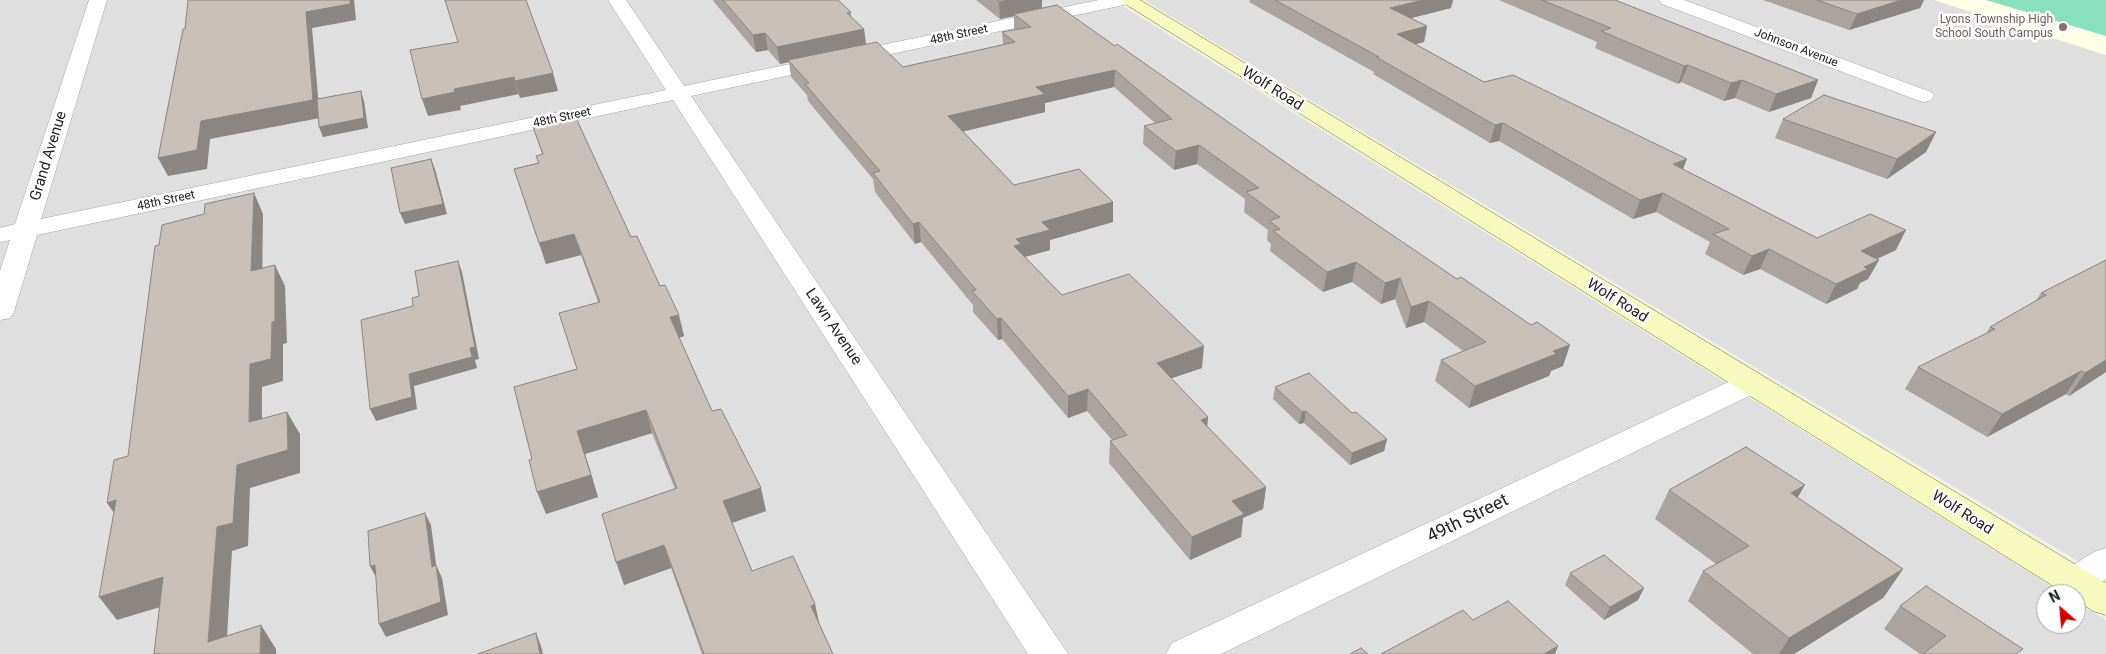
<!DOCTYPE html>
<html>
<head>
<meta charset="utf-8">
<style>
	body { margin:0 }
	#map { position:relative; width:2106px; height:654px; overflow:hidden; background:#f2efe9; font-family:Roboto,sans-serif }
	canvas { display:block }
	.north { position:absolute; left:2036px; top:584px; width:50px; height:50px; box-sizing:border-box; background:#fff; border:1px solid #a7a7a7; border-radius:50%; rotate:333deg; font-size:14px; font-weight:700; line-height:20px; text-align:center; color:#222 }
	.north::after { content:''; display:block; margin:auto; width:18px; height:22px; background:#d40000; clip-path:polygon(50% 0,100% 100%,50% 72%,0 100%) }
</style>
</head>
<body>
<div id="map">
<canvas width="2106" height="654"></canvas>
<div class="north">N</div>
</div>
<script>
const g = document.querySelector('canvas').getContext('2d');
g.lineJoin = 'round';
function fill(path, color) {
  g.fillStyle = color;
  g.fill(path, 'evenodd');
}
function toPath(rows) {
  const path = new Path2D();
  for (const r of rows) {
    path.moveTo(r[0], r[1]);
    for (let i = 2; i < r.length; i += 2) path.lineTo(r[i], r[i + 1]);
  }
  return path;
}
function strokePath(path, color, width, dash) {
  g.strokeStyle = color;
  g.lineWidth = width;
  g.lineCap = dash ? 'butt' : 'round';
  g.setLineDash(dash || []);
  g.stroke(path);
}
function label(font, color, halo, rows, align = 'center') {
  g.font = font + ' Roboto,sans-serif';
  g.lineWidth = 5;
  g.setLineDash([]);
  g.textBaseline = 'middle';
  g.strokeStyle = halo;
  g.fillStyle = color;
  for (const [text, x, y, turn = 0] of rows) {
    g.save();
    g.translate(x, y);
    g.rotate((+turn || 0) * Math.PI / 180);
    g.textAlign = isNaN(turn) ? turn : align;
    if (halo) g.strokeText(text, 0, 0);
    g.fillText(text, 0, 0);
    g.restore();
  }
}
fill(toPath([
	[0,0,1113,0,2064,594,2046,594,2046,624,2076,624,2076,602,2106,620,2106,654,0,654],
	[1144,0,1934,0,2106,55,2106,578]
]), '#e0dfdf');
fill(toPath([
	[1934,0,2106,0,2106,55]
]), '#ffffe5');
fill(toPath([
	[1986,0,2106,0,2106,36]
]), '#88e0be');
const street = toPath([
	[89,0,107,0,41,219,666,90,608,0,626,0,684,86,1099,0,1133,0,1130,4,1124,5,691,96,1068,654,1028,654,673,100,37,235,14,312,10,318,0,320,0,271,10,240,0,242,0,228,15,224,89,0],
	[1659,0,1684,0,1931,92,1934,96,1931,100,1924,102,1917,100,1662,4,1659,0],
	[1751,374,1761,376,1766,383,1761,390,1221,654,1166,654,1172,643,1741,376,1751,374],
	[2106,548,2106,579,2088,592,2076,596,2062,592,2057,582,2062,572,2094,552,2106,548]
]);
const secondary = toPath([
	[1119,0,1140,0,2106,583,2106,615,2093,611,2076,600,2076,594,2066,594,1119,0]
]);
strokePath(street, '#a9a9a9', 1);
strokePath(secondary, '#707d05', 1);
fill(street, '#fff');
fill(secondary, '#f7fabf');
fill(toPath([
	[713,0,838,0,851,12,851,17,864,29,866,44,903,67,1003,45,1002,32,1014,30,1014,16,1000,19,976,0,1042,0,1042,8,1563,366,1551,371,1549,376,1469,408,1435,381,1441,360,1463,351,1424,322,1406,328,1395,299,1381,304,1352,282,1323,292,1270,251,1271,244,1267,240,1268,230,1244,212,1245,199,1197,164,1174,170,1143,144,1144,126,1155,123,1114,87,1045,103,1045,112,963,131,1014,185,1113,222,1050,240,1050,250,1025,257,1062,295,1202,368,1171,378,1208,417,1207,426,1266,487,1263,509,1243,518,1241,537,1190,560,1109,463,1110,441,1112,440,1087,411,1068,418,1002,339,998,340,973,312,973,305,921,242,915,244,875,192,873,179,808,101,807,95,791,77,789,62,780,64,768,50,756,52,714,2],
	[1250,0,1453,0,1451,8,1411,18,1427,26,1424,42,1416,44,1484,82,1683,169,1817,238,1896,250,1876,259,1879,260,1868,279,1860,283,1857,289,1826,304,1760,269,1743,275,1705,254,1710,242,1656,212,1633,219,1499,141,1490,143,1373,74,1374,72,1249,2],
	[1499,0,1615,0,1818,80,1811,98,1769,112,1735,98,1724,101,1681,82,1678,84,1595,48,1597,42],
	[1763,0,1924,0,1920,8,1849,30],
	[1783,119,1936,132,1926,152,1887,179,1775,138],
	[533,127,631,237,660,286,684,336,679,338,712,411,766,511,732,523,752,571,815,604,819,623,833,654,702,654,671,568,624,585,675,489,652,433,585,454,598,497,546,514,532,459,577,369,598,302,581,255,546,264,514,169,538,163,536,156,542,154],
	[2106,260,2106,372,2069,396,2066,394,1987,437,1905,389,1918,367,1986,334,1990,327,2035,302,2041,293],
	[1275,387,1352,413,1387,439,1384,451,1350,465,1304,423,1299,424,1273,399],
	[1669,490,1798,498,1903,569,1883,598,1794,654,1753,654,1688,601,1703,571,1716,564,1655,519],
	[1570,573,1644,588,1638,600,1604,620,1565,585],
	[1900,606,2018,654,1920,654,1884,629]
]), '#aba49e');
fill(toPath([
	[350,0,354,0,356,20,312,28,320,118,210,139,207,169,168,176,158,158,306,12],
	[1009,0,1042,0,1042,10,1014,14,1014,16,1000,19,999,2],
	[1423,0,1453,0,1451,8,1388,24,1390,8],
	[1901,0,1924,0,1920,8,1849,30,1857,14],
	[1427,26,1424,42,1394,50,1397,34],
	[864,29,866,46,788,60,789,62,780,64,777,47],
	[765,33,768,50,756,52,753,35],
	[1688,65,1681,82,1678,84,1684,66],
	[1115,70,1114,87,1045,103,1045,112,949,135,948,116,1036,87],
	[553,73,558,91,520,98,515,81],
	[514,77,519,94,460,106,461,110,428,116,422,99,454,89],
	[1742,80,1735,98,1724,101,1731,83],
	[1818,80,1811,98,1769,112,1776,94],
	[361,91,364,101,368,128,323,137,319,127],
	[1503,123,1499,141,1490,143,1495,125],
	[1936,132,1926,152,1887,179,1897,159],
	[1199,145,1197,164,1174,170,1176,151],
	[431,159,435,169,447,214,405,224,400,213],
	[1687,159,1680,177,1673,164],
	[254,193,263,214,262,292,251,271],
	[1663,193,1656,212,1633,219,1640,200],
	[1113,202,1113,222,1050,240,1050,250,1021,258,1014,246,1016,239,1042,222],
	[919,222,921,242,915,244,913,224],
	[1906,230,1896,250,1851,271,1861,251],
	[574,234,581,255,546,264,539,243],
	[1769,249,1760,269,1743,275,1752,256],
	[1879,260,1868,279,1860,283,1857,289,1826,304,1836,284,1864,267],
	[458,261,462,272,479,359,475,360,477,368,414,386,417,409,376,421,370,409,409,374,470,348],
	[1356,262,1352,282,1323,292,1327,272],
	[275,265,285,286,287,343,283,344,283,381,262,387,262,445,249,422,250,364,272,322],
	[1400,278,1395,299,1381,304,1385,283],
	[1429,301,1424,322,1406,328,1411,307],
	[679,315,684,336,675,339,670,317],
	[1001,318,1002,339,998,340,997,319],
	[1570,345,1563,366,1551,371,1549,376,1469,408,1475,386,1553,351],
	[1204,346,1202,368,1155,384,1157,363],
	[2106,360,2106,372,2069,396,2085,373],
	[2081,371,2066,394,1987,437,2002,414],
	[1088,389,1087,411,1068,418,1068,396],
	[646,410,652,433,585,454,598,497,546,514,537,492,577,431],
	[1306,411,1304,423,1299,424,1302,412],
	[287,412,300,434,300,473,250,488,248,546,232,551,226,654,208,642,217,527,237,465],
	[1208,417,1206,439,1201,420],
	[1387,439,1384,451,1350,465,1352,453],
	[1805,485,1788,514,1791,493],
	[1266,487,1263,509,1243,518,1241,537,1190,560,1192,537,1232,501],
	[761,488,766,511,728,524,723,501],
	[116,500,123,526,107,503],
	[425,513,431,525,438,579,432,567],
	[664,545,671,568,624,585,616,562],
	[375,565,377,579,370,566],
	[436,565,442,578,448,615,386,637,379,624],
	[1903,569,1883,598,1794,654,1779,654,1789,638],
	[163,577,180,601,117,620,99,597],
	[1644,588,1638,600,1604,620,1610,607],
	[815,604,820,628,811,606],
	[261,625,276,649,276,654,260,654],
	[536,633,541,646,543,654,540,654],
	[1558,646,1555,654,1544,654]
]), '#8b8681');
const building = toPath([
	[188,0,350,0,350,4,306,12,313,100,201,121,197,150,158,158,183,29,185,29,188,0],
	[445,0,526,0,553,73,515,81,514,77,454,89,455,92,422,99,410,50,458,42,445,0],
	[723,0,838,0,851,12,847,13,864,29,777,47,765,33,753,35,723,0],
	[997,0,1009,0,999,2,997,0],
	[1275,0,1423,0,1390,8,1427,26,1397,34,1484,82,1513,75,1687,159,1673,164,1817,238,1870,214,1906,230,1861,251,1879,260,1864,267,1868,269,1836,284,1769,249,1752,256,1713,234,1729,229,1663,193,1640,200,1503,123,1495,125,1376,57,1379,57,1275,0],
	[1542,0,1615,0,1818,80,1776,94,1742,80,1731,83,1688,65,1684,66,1601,31,1611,28,1542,0],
	[1817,0,1901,0,1857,14,1817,0],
	[1057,5,1115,46,1117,44,1295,169,1457,279,1461,277,1531,325,1537,322,1570,345,1553,351,1556,354,1475,386,1441,360,1486,342,1429,301,1411,307,1400,278,1385,283,1356,262,1327,272,1273,231,1280,229,1269,221,1280,217,1246,192,1259,188,1199,145,1176,151,1144,126,1172,119,1115,70,1036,87,1045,94,948,116,1014,185,1079,169,1113,202,1042,222,1050,230,1016,239,1021,244,1014,246,1062,295,1129,274,1204,346,1157,363,1208,417,1201,420,1266,487,1232,501,1244,514,1192,537,1110,441,1127,435,1088,389,1068,396,1001,318,997,319,972,291,976,290,919,222,913,224,873,173,880,171,805,84,809,83,788,60,877,42,903,67,1015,42,1002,32,1031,27,1014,14,1057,5],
	[361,91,364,118,319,127,317,99,361,91],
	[1824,95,1936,132,1897,159,1783,119,1824,95],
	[576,118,631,237,637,236,660,286,665,285,679,315,670,317,712,411,721,409,761,488,723,501,752,571,793,556,815,604,811,606,833,654,704,654,664,545,616,562,602,514,677,488,646,410,577,431,591,475,537,492,529,460,532,459,514,387,577,369,559,313,600,302,574,234,539,243,514,169,539,163,536,156,543,154,533,127,576,118],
	[431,159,443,204,400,213,391,168,431,159],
	[254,193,251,271,275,265,275,321,272,322,271,359,250,364,249,422,287,412,288,450,237,465,233,523,217,527,208,642,261,625,260,654,154,654,163,577,99,597,116,500,107,503,114,460,128,456,155,246,159,245,162,225,204,214,205,204,254,193],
	[2106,260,2106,360,2085,373,2081,371,2002,414,1918,367,1995,329,1990,327,2046,295,2041,293,2106,260],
	[458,261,475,347,470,348,472,357,409,374,412,397,370,409,361,320,413,306,412,298,419,296,415,271,458,261],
	[1309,373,1352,413,1356,412,1387,439,1352,453,1306,411,1302,412,1275,387,1309,373],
	[1746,447,1805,485,1791,493,1903,569,1789,638,1703,571,1749,546,1669,490,1746,447],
	[425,513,432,567,436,565,441,602,379,624,375,565,370,566,368,531,425,513],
	[1604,555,1644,588,1610,607,1570,573,1604,555],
	[1926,586,2023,649,2016,654,1923,654,1946,636,1900,606,1926,586],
	[1508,601,1558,646,1544,654,1381,654,1463,610,1473,620,1508,601],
	[536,633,540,654,478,654,536,633],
	[1361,648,1368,654,1350,654,1361,648]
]);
fill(building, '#c7bfb8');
strokePath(building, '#8b8681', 1);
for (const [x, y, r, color] of [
	[2063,27,5,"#8d6e63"]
]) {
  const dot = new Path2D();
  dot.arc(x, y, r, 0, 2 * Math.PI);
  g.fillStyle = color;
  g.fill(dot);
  strokePath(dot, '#fff', 2);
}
label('12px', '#785e54', '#fff', [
	["Lyons Township High",2053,20],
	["School South Campus",2053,34]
], 'right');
label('12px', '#222', '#fff', [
	["48th Street",959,35,-12],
	["Johnson Avenue",1796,48,21],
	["48th Street",562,118,-12],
	["48th Street",166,201,-12]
]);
label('15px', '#222', '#fff', [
	["Wolf Road",1272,89,32],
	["Grand Avenue",49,156,-73],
	["Wolf Road",1617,301,32],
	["Lawn Avenue",833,327,56],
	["Wolf Road",1962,513,32]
]);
label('18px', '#222', '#fff', [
	["49th Street",1468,519,-26]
]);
</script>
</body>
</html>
